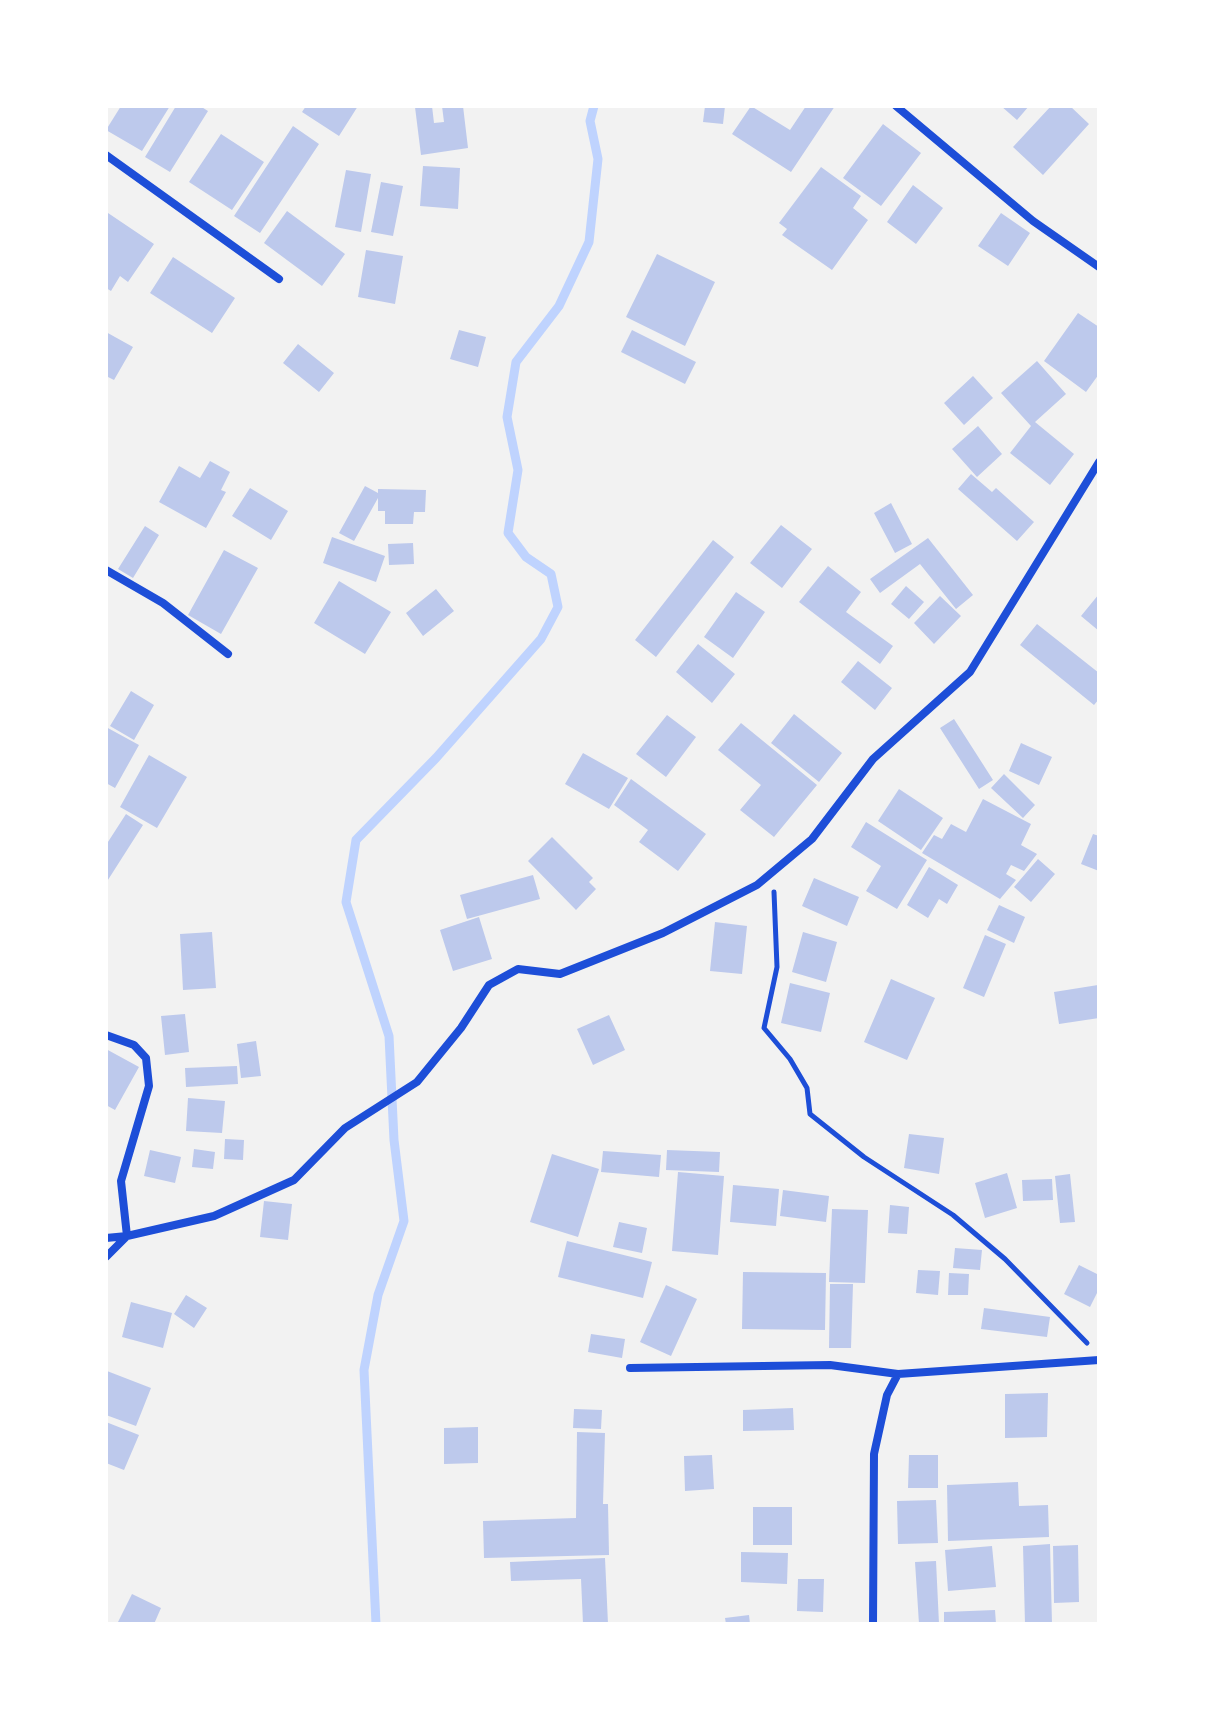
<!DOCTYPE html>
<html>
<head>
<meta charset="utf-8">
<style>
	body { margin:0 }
	#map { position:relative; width:1205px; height:1730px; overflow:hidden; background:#f2f2f2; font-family:Lato,sans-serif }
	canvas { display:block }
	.frame { position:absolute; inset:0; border:108px solid #fff; pointer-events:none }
</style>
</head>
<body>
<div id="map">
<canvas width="1205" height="1730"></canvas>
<div class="frame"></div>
</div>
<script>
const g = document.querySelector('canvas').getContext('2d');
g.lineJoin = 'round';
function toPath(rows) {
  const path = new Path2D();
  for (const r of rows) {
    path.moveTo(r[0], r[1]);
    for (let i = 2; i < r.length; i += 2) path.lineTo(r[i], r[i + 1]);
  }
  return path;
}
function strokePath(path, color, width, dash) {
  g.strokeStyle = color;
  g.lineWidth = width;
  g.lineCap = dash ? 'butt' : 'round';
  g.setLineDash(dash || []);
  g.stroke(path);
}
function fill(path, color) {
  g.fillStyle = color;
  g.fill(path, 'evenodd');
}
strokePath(toPath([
	[376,1624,364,1370,378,1295,404,1221,394,1140,389,1036,346,902,356,840,436,758,541,639,558,607,551,574,526,557,508,533,518,470,507,417,516,362,559,306,589,242,598,159,590,121,594,106]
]), '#bfd3fe', 9);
fill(toPath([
	[121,106,170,106,142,151,106,130],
	[176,106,200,106,208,111,170,172,145,157],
	[306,106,358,106,339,136,302,112],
	[432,106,434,123,444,122,442,106,463,106,468,148,421,155,415,107],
	[705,106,725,106,723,124,703,122],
	[751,106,790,130,806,106,835,106,791,172,732,134],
	[1001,106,1029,106,1017,120],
	[1051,106,1070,106,1089,124,1043,175,1013,147],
	[883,124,921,153,881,206,843,178],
	[293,126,319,144,260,233,234,216],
	[221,134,264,162,232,210,189,182],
	[423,166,460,168,458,209,420,206],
	[821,167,861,196,853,208,868,220,832,270,782,235,787,229,779,223],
	[346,170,371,174,361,232,335,227],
	[381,182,403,186,393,236,371,232],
	[913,185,943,208,916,244,887,222],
	[287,211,345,254,322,286,264,243],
	[108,213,154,244,128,282,120,276,111,291,106,288],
	[1001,213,1030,233,1008,266,978,246],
	[366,250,403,256,395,304,358,297],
	[657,254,715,282,685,346,626,317],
	[173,257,235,298,212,333,150,293],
	[1078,313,1099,327,1099,374,1086,392,1044,361],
	[459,330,486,337,478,367,450,359],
	[632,330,696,362,685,384,621,352],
	[106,332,133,347,114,380,106,376],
	[298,344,334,373,319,392,283,363],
	[1037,361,1066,394,1035,422,1074,454,1050,485,1010,453,1031,426,1001,393],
	[973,376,993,398,964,425,944,403],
	[978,426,1002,454,977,477,952,449],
	[210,461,230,472,221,490,226,492,206,528,159,502,179,466,200,478],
	[971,474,992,492,996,488,1034,522,1017,541,958,489],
	[365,486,378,493,378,489,426,490,425,512,414,512,413,524,385,524,385,511,378,511,378,498,354,541,339,533],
	[250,488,288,511,271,540,232,516],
	[891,503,912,544,895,553,874,513],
	[781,525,812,549,782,588,750,563],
	[145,526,159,535,133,578,118,569],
	[332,537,385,556,376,582,323,563],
	[928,538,973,595,956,609,920,564,880,593,870,579],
	[713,540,734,557,656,657,635,640],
	[413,543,414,564,389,565,388,544],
	[224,550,258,568,221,634,188,615],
	[828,566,861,592,846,612,893,646,880,664,799,602],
	[339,581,391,612,365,654,314,623],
	[906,586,924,602,909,619,891,604],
	[436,589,454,611,423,636,406,613],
	[736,592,765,612,733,658,704,637],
	[1099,594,1099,631,1081,616],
	[940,596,961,616,934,644,914,623],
	[1037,624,1099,673,1099,699,1094,705,1020,645],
	[698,644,735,674,712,703,676,672],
	[858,661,892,688,875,710,841,682],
	[131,691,154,705,134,740,110,726],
	[794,714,842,753,819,782,771,743],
	[667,715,696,737,666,777,636,754],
	[954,719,993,780,979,789,940,728],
	[741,723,817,785,774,837,740,810,761,785,718,750],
	[106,727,139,745,115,788,106,783],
	[1021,743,1052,757,1039,785,1009,771],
	[583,753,628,778,609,809,565,784],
	[149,755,187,777,157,828,120,807],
	[1004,774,1035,805,1023,818,991,788],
	[631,779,706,834,678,871,639,842,648,830,614,805],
	[899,789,943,818,921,850,878,821],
	[983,799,1031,824,1021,845,1037,854,1024,871,1011,865,1006,874,1016,880,1000,899,922,853,934,835,942,839,951,824,966,832],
	[126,814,143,825,106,883,106,845],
	[866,822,927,860,897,909,866,891,881,866,851,847],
	[1093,834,1099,836,1099,871,1081,864],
	[552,837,593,878,589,882,596,889,576,910,528,861],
	[1038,859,1055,874,1031,902,1014,887],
	[929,867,958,885,947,904,939,899,928,918,907,905],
	[533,875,540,899,467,919,460,895],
	[814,878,859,897,847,926,802,906],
	[999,905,1025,917,1014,943,987,930],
	[479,917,492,959,453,971,440,930],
	[715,922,747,926,742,974,710,971],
	[212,932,216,988,183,990,180,934],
	[803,932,837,942,826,982,792,972],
	[985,935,1006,944,984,997,963,988],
	[891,979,935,998,907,1060,864,1042],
	[790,983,830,993,821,1032,781,1023],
	[1098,985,1099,1018,1059,1024,1054,992],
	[185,1014,189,1052,165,1055,161,1016],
	[609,1015,625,1050,593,1065,577,1029],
	[256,1041,261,1076,241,1078,237,1044],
	[106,1049,139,1067,115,1110,106,1105],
	[237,1066,238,1084,186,1087,185,1068],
	[188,1098,225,1101,222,1133,186,1131],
	[909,1134,944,1138,939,1174,904,1168],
	[225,1139,244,1140,243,1160,224,1159],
	[194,1149,215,1152,213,1169,192,1167],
	[150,1150,181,1157,175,1183,144,1176],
	[667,1150,720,1152,719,1172,666,1170],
	[603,1151,661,1155,659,1177,601,1172],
	[552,1154,599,1169,578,1237,530,1222],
	[678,1172,724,1176,718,1255,672,1251],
	[1007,1173,1017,1208,985,1218,975,1183],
	[1070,1174,1075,1222,1060,1223,1055,1176],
	[1052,1179,1053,1200,1023,1201,1022,1180],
	[733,1185,779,1189,776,1226,730,1222],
	[783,1190,829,1196,826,1222,780,1216],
	[264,1201,292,1204,288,1240,260,1237],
	[890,1205,909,1207,907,1234,888,1233],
	[832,1209,868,1210,865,1283,829,1282],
	[619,1222,647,1228,642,1253,613,1247],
	[567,1241,652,1262,643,1298,558,1277],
	[955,1248,982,1250,980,1270,953,1268],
	[1079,1265,1099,1275,1099,1289,1090,1307,1064,1294],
	[918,1270,940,1271,938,1295,916,1293],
	[743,1272,826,1273,825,1330,742,1329],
	[949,1273,969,1274,968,1295,948,1295],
	[830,1284,853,1284,851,1348,829,1348],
	[666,1285,697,1299,671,1356,640,1342],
	[186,1295,207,1308,194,1328,174,1314],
	[131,1302,172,1313,163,1348,122,1337],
	[984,1308,1050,1317,1047,1337,981,1329],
	[591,1334,625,1339,622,1358,588,1352],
	[107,1371,151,1388,136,1426,106,1415],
	[1048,1393,1047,1437,1005,1438,1005,1394],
	[793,1408,794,1430,743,1431,743,1410],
	[574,1409,602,1410,601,1429,573,1428],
	[106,1422,139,1435,124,1470,106,1463],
	[478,1427,478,1463,444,1464,444,1428],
	[577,1432,605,1433,603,1504,608,1504,609,1555,484,1558,483,1521,576,1518],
	[712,1455,714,1489,685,1491,684,1456],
	[909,1455,938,1455,938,1488,908,1488],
	[1018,1482,1019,1506,1048,1505,1049,1537,948,1541,947,1485],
	[936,1500,938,1543,898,1544,897,1501],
	[753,1507,792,1507,792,1545,753,1545],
	[1050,1544,1052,1624,1025,1624,1023,1546],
	[1078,1545,1079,1602,1054,1603,1053,1546],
	[992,1546,996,1587,948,1591,945,1550],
	[741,1552,788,1553,787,1584,741,1582],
	[605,1558,608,1624,583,1624,581,1579,511,1581,510,1562],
	[936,1561,939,1624,919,1624,915,1562],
	[798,1579,824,1579,823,1612,797,1611],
	[132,1594,161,1608,154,1624,118,1622],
	[995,1610,996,1624,944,1624,944,1612],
	[749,1615,750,1624,726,1624,725,1618]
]), '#bdc9ec');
strokePath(toPath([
	[774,892,777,967,764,1028,790,1059,807,1088,810,1114,864,1157,953,1215,1005,1259,1087,1343]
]), '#1d4ed8', 5);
strokePath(toPath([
	[896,106,1033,221,1099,267],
	[106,155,279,279],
	[106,570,163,603,228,654],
	[106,1035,134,1045,146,1058,149,1086,121,1181,127,1236,106,1238],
	[106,1257,127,1236,214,1216,294,1180,345,1128,417,1082,461,1028,489,985,518,969,560,974,663,933,757,885,812,839,873,759,970,672,1099,462],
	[630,1368,830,1365,898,1374],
	[873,1624,874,1454,887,1395,898,1374,1099,1360]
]), '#1d4ed8', 8);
</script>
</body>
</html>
